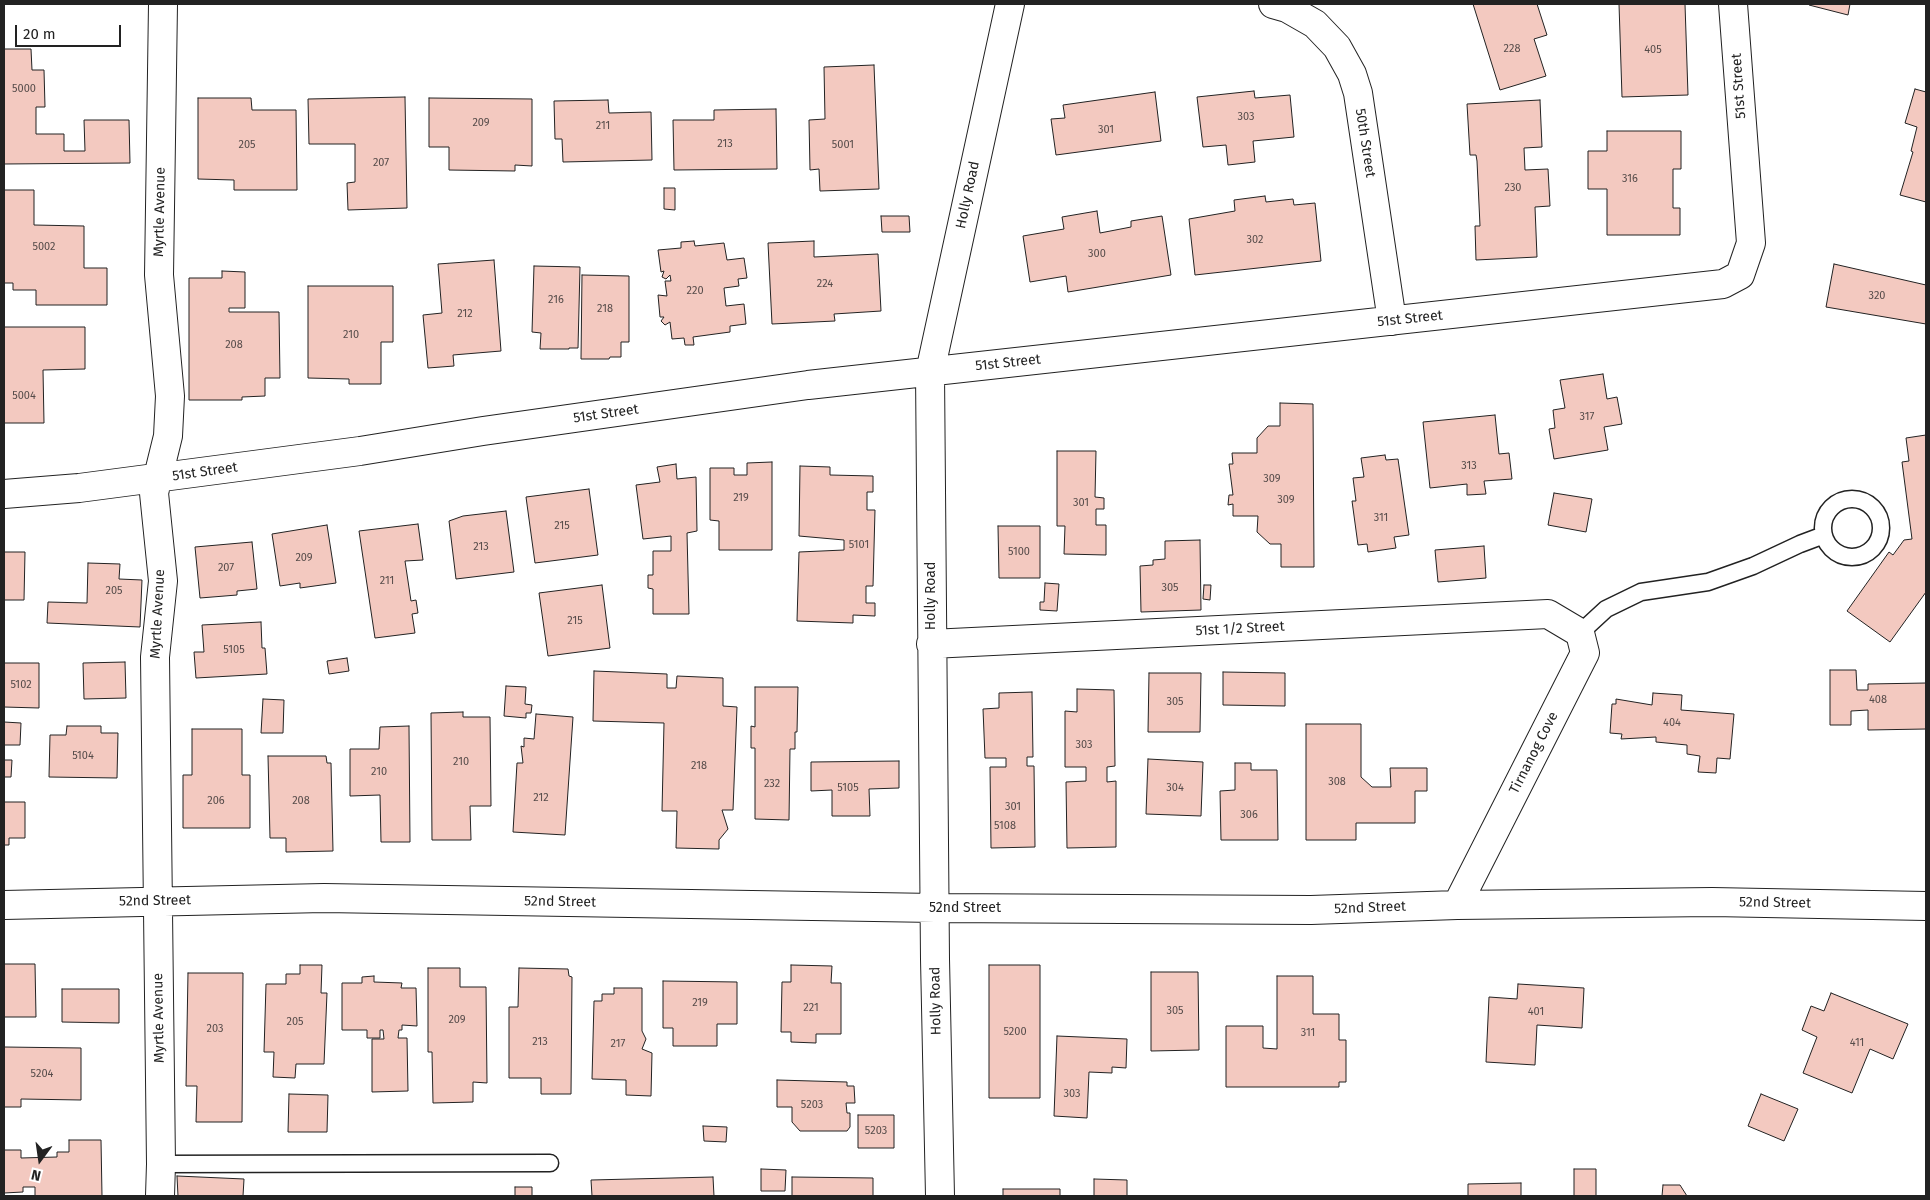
<!DOCTYPE html>
<html>
<head>
<meta charset="utf-8">
<style>
	body { margin:0 }
	#map { position:relative; width:1930px; height:1200px; overflow:hidden; background:#fff; font-family:"Fira Sans",sans-serif }
	canvas { display:block }
	.frame { position:absolute; inset:0; border:5px solid #222; pointer-events:none }
	.north { position:absolute; left:15px; top:1135px; width:50px; height:50px; -webkit-text-stroke:4px #fff; paint-order:stroke; rotate:194deg; font-size:14px; font-weight:700; line-height:20px; text-align:center; color:#222 }
	.north::after { content:''; display:block; margin:auto; width:18px; height:22px; background:#222; clip-path:polygon(50% 0,100% 100%,50% 72%,0 100%) }
	.scale { position:absolute; left:15px; top:25px; width:106px; height:22px; box-sizing:border-box; border:2px solid #222; border-top:0; padding-left:6px; font-size:15px; line-height:18px; white-space:nowrap; color:#222; -webkit-text-stroke:4px #fff; paint-order:stroke }
</style>
</head>
<body>
<div id="map">
<canvas width="1930" height="1200"></canvas>
<div class="frame"></div>
<div class="north">N</div>
<div class="scale">20 m</div>
</div>
<script>
const g = document.querySelector('canvas').getContext('2d');
g.lineJoin = 'round';
function fill(path, color) {
  g.fillStyle = color;
  g.fill(path, 'evenodd');
}
function toPath(rows) {
  const path = new Path2D();
  for (const r of rows) {
    if (r.length === 3) {
      path.moveTo(r[0] + r[2], r[1]);
      path.arc(r[0], r[1], r[2], 0, 2 * Math.PI);
      continue;
    }
    path.moveTo(r[0], r[1]);
    for (let i = 2; i < r.length; i += 2) path.lineTo(r[i], r[i + 1]);
  }
  return path;
}
function strokePath(path, color, width, dash) {
  g.strokeStyle = color;
  g.lineWidth = width;
  g.lineCap = dash ? 'butt' : 'round';
  g.setLineDash(dash || []);
  g.stroke(path);
}
function label(font, color, halo, rows, align = 'center') {
  g.font = font + ' "Fira Sans",sans-serif';
  g.lineWidth = 4;
  g.setLineDash([]);
  g.textBaseline = 'middle';
  g.strokeStyle = halo;
  g.fillStyle = color;
  for (const [text, x, y, turn = 0] of rows) {
    g.save();
    g.translate(x, y);
    g.rotate((+turn || 0) * Math.PI / 180);
    g.textAlign = isNaN(turn) ? turn : align;
    if (halo) g.strokeText(text, 0, 0);
    g.fillText(text, 0, 0);
    g.restore();
  }
}
const building = toPath([
	[1473,4,1537,4,1547,35,1534,39,1546,76,1500,90,1473,4],
	[1619,4,1685,4,1688,95,1622,97,1619,4],
	[1809,4,1850,4,1848,15,1809,5,1809,4],
	[4,49,31,49,32,70,44,70,45,107,36,107,36,134,64,134,64,151,85,151,84,120,129,120,130,163,4,164,4,49],
	[874,65,879,189,820,191,819,169,810,170,809,120,825,119,824,67,874,65],
	[1915,89,1926,92,1926,202,1900,195,1913,152,1911,151,1917,127,1905,123,1915,89],
	[1254,91,1255,98,1290,95,1294,137,1253,141,1255,162,1228,165,1226,145,1203,147,1197,97,1254,91],
	[1155,92,1161,141,1056,155,1051,119,1065,118,1063,105,1155,92],
	[405,97,407,208,348,210,347,183,355,182,355,144,309,144,308,99,405,97],
	[198,98,251,98,252,110,296,110,297,190,234,190,234,180,198,179,198,98],
	[429,98,532,99,532,166,515,165,515,171,449,170,449,147,429,147,429,98],
	[608,100,609,113,651,112,652,160,563,162,562,139,555,139,554,101,608,100],
	[1540,100,1542,147,1524,148,1525,170,1548,169,1550,206,1535,207,1537,257,1476,260,1475,226,1480,226,1477,161,1476,155,1470,155,1467,104,1540,100],
	[776,109,777,169,674,170,673,120,714,120,714,110,776,109],
	[1607,131,1681,131,1681,169,1673,169,1673,208,1680,208,1680,235,1607,235,1607,189,1588,189,1588,151,1607,151,1607,131],
	[664,188,675,188,675,210,664,209,664,188],
	[4,190,34,190,34,225,84,226,84,268,107,268,107,305,36,305,36,290,13,290,13,283,4,283,4,190],
	[1265,196,1266,202,1293,199,1294,205,1315,203,1321,261,1195,275,1189,219,1235,211,1234,200,1265,196],
	[1097,211,1100,233,1131,227,1131,221,1162,216,1171,275,1068,292,1066,276,1030,282,1023,236,1064,229,1062,217,1097,211],
	[881,216,909,216,910,232,882,232,881,216],
	[694,241,695,246,724,243,727,260,744,258,747,278,738,279,739,286,724,288,726,306,744,304,746,324,730,326,730,332,693,337,694,345,685,345,684,338,672,339,670,322,665,325,661,321,664,317,660,317,658,295,667,296,665,281,671,281,670,275,666,279,662,277,664,271,661,272,658,250,681,248,681,242,694,241],
	[814,241,814,257,878,254,881,311,834,314,835,321,772,324,768,243,814,241],
	[494,260,501,351,453,355,454,366,428,368,423,315,442,313,438,264,494,260],
	[1834,264,1926,285,1926,324,1826,307,1834,264],
	[534,266,580,267,578,348,569,348,569,349,540,349,541,333,532,332,534,266],
	[222,271,245,272,245,308,229,308,229,312,279,312,280,378,265,378,265,396,242,397,242,400,189,400,189,278,222,278,222,271],
	[582,275,629,276,629,342,621,342,621,357,610,357,609,359,581,359,582,275],
	[308,286,393,286,393,342,381,342,381,384,349,384,349,379,308,378,308,286],
	[4,327,85,327,85,369,43,370,44,423,4,423,4,327],
	[1603,374,1607,399,1617,397,1622,424,1604,427,1608,450,1554,459,1549,429,1555,428,1553,410,1565,408,1560,380,1603,374],
	[1280,403,1313,404,1314,567,1281,567,1281,544,1270,544,1257,532,1258,516,1233,516,1233,504,1228,505,1229,495,1233,495,1229,464,1233,464,1232,453,1257,453,1257,438,1268,426,1280,426,1280,403],
	[1495,415,1499,454,1509,453,1512,479,1484,481,1486,494,1467,495,1467,484,1430,488,1423,422,1495,415],
	[1926,435,1926,592,1890,642,1847,611,1889,552,1893,555,1904,540,1912,539,1902,462,1909,461,1906,438,1926,435],
	[1057,451,1096,451,1095,497,1104,498,1104,509,1096,509,1096,525,1106,525,1106,555,1064,554,1065,526,1057,526,1057,451],
	[1385,455,1386,460,1398,459,1409,535,1394,537,1396,548,1368,552,1367,544,1358,545,1352,501,1356,501,1353,478,1364,477,1361,458,1385,455],
	[772,462,772,550,719,550,719,521,710,520,710,468,734,468,734,475,747,475,747,463,772,462],
	[676,464,677,479,696,477,697,531,687,533,689,614,653,614,653,589,648,588,648,575,653,575,653,551,671,551,671,536,643,539,636,485,660,482,657,467,676,464],
	[800,466,830,467,830,475,873,476,873,492,867,492,867,510,875,510,873,586,866,586,866,603,875,603,875,616,853,615,853,623,797,621,799,552,844,550,844,540,799,536,800,466],
	[589,489,598,555,535,563,526,497,589,489],
	[1554,493,1592,499,1586,532,1548,525,1554,493],
	[506,511,514,572,456,579,449,521,463,516,506,511],
	[418,524,423,560,405,561,411,601,416,600,418,613,412,614,415,633,375,638,359,531,418,524],
	[327,525,336,583,300,588,300,583,280,586,272,534,327,525],
	[998,526,1040,526,1040,578,999,578,998,526],
	[1200,540,1201,610,1141,612,1140,566,1153,565,1153,560,1165,559,1165,541,1200,540],
	[252,542,257,589,237,591,237,595,200,598,195,547,252,542],
	[1484,546,1486,578,1438,582,1435,550,1484,546],
	[4,552,25,552,24,600,4,600,4,552],
	[88,563,120,564,119,579,142,580,140,627,47,623,48,602,87,603,88,563],
	[1045,583,1059,584,1057,611,1040,610,1040,602,1044,602,1045,583],
	[602,585,610,648,548,656,539,593,602,585],
	[1204,585,1211,585,1210,600,1203,599,1204,585],
	[261,622,262,648,265,648,267,674,196,678,194,652,204,652,202,625,261,622],
	[347,658,349,671,329,674,327,661,347,658],
	[125,662,126,698,84,699,83,663,125,662],
	[4,663,39,663,39,708,4,707,4,663],
	[1830,670,1856,670,1857,690,1868,690,1868,684,1926,683,1926,729,1868,730,1868,710,1851,711,1851,725,1830,725,1830,670],
	[594,671,667,674,667,688,676,688,677,676,723,678,723,706,737,707,733,810,722,810,728,829,719,840,719,849,676,848,677,811,662,811,664,723,593,721,594,671],
	[1223,672,1285,673,1285,706,1223,705,1223,672],
	[1149,673,1201,673,1200,732,1148,732,1149,673],
	[506,686,526,687,525,704,532,705,531,713,526,713,526,718,504,716,506,686],
	[755,687,798,687,797,732,795,732,795,749,790,749,789,820,755,819,755,748,751,748,751,726,755,727,755,687],
	[1077,689,1114,690,1115,766,1107,767,1107,782,1116,781,1116,847,1067,848,1066,782,1086,781,1086,767,1065,767,1065,711,1077,712,1077,689],
	[1032,692,1033,757,1027,757,1027,766,1034,766,1035,847,991,848,990,767,1006,767,1006,758,985,758,983,709,999,708,999,693,1032,692],
	[1653,693,1682,695,1681,710,1734,714,1730,759,1717,758,1716,773,1698,772,1700,756,1687,754,1687,745,1656,742,1656,737,1621,739,1622,734,1610,733,1612,704,1616,704,1616,699,1652,705,1653,693],
	[263,699,284,700,283,733,261,733,263,699],
	[463,712,463,717,490,717,491,806,470,806,471,840,432,840,431,713,463,712],
	[536,714,573,717,565,835,513,832,517,763,523,763,521,746,524,747,524,738,534,739,536,714],
	[4,722,21,723,20,745,4,745,4,722],
	[1306,724,1361,724,1361,777,1372,787,1391,787,1390,768,1427,768,1427,791,1415,791,1415,823,1356,823,1356,840,1306,840,1306,724],
	[67,726,101,726,101,733,118,733,117,778,49,777,50,735,66,735,67,726],
	[409,726,410,842,381,842,380,795,350,796,350,749,379,749,380,727,409,726],
	[192,729,242,729,242,775,250,775,250,828,183,828,183,775,192,775,192,729],
	[268,756,326,756,327,763,331,763,333,851,286,852,286,838,270,838,268,756],
	[1148,759,1203,762,1201,816,1146,814,1148,759],
	[4,760,12,760,11,777,4,777,4,760],
	[899,761,899,788,869,789,870,816,832,816,832,790,811,791,811,762,899,761],
	[1235,763,1251,763,1251,770,1277,770,1278,840,1221,840,1220,791,1235,790,1235,763],
	[4,802,25,802,25,838,9,838,9,845,4,845,4,802],
	[4,964,35,964,36,1017,4,1017,4,964],
	[300,965,322,965,321,993,327,993,324,1064,296,1064,295,1078,273,1077,274,1052,264,1052,266,984,286,984,286,974,300,974,300,965],
	[791,965,832,966,831,983,841,983,841,1034,816,1034,816,1043,791,1042,791,1032,781,1032,782,982,791,982,791,965],
	[989,965,1040,965,1040,1098,989,1098,989,965],
	[428,968,460,968,460,987,486,987,487,1083,473,1082,473,1102,433,1103,432,1052,428,1052,428,968],
	[519,968,568,969,569,976,572,977,571,1094,541,1094,541,1078,509,1078,509,1007,518,1007,519,968],
	[1151,972,1198,972,1199,1050,1151,1051,1151,972],
	[188,973,243,973,242,1122,196,1122,197,1086,186,1086,188,973],
	[374,976,374,982,402,983,401,988,416,988,417,1026,402,1025,402,1030,399,1030,398,1038,407,1038,408,1091,372,1092,372,1039,384,1039,383,1030,380,1030,380,1038,367,1038,367,1030,342,1030,342,983,362,983,362,977,374,976],
	[1277,976,1313,976,1313,1014,1339,1014,1339,1040,1346,1040,1346,1082,1339,1082,1339,1087,1226,1087,1226,1026,1263,1026,1263,1048,1277,1049,1277,976],
	[663,981,737,982,737,1024,717,1024,717,1046,673,1046,673,1028,663,1028,663,981],
	[1518,984,1584,988,1582,1028,1537,1025,1535,1065,1486,1062,1489,997,1517,999,1518,984],
	[614,988,642,988,642,1031,646,1039,642,1049,652,1053,651,1096,626,1095,626,1080,592,1079,594,1001,602,1001,602,994,614,994,614,988],
	[62,989,119,989,119,1023,62,1022,62,989],
	[1831,993,1908,1024,1893,1059,1870,1049,1852,1093,1803,1073,1817,1037,1802,1030,1811,1006,1824,1011,1831,993],
	[1057,1036,1127,1039,1126,1068,1112,1067,1112,1073,1089,1072,1087,1118,1054,1116,1057,1036],
	[4,1047,81,1048,81,1100,21,1099,21,1107,4,1107,4,1047],
	[777,1080,847,1082,847,1086,854,1086,855,1103,846,1103,847,1113,850,1113,850,1127,847,1131,800,1131,792,1122,792,1107,777,1107,777,1080],
	[289,1094,328,1095,327,1132,288,1132,289,1094],
	[1761,1094,1798,1109,1784,1141,1748,1126,1761,1094],
	[858,1115,894,1115,894,1148,858,1148,858,1115],
	[703,1126,727,1127,726,1142,704,1141,703,1126],
	[69,1140,101,1140,102,1196,35,1196,35,1187,23,1187,23,1192,4,1193,4,1150,21,1150,21,1158,57,1157,57,1152,69,1152,69,1140],
	[761,1169,786,1170,785,1191,761,1191,761,1169],
	[1574,1169,1596,1169,1596,1196,1574,1196,1574,1169],
	[177,1176,244,1179,243,1196,178,1196,177,1176],
	[713,1177,714,1196,592,1196,591,1180,713,1177],
	[792,1177,873,1178,873,1196,792,1196,792,1177],
	[1094,1179,1127,1180,1127,1196,1094,1196,1094,1179],
	[1521,1183,1521,1196,1468,1196,1468,1184,1521,1183],
	[1663,1185,1680,1185,1687,1196,1662,1196,1663,1185],
	[515,1187,532,1187,532,1196,515,1196,515,1187],
	[1003,1189,1060,1189,1060,1196,1003,1196,1003,1189]
]);
fill(building, '#f3c9c0');
strokePath(building, '#222', 1);
const lane = toPath([
	[1852,528,29],
	[1580,633,1606,609,1641,592,1708,582,1753,566,1800,544,1824,535],
	[161,1164,550,1163]
]);
const street = toPath([
	[1273,4,1287,8,1315,24,1337,47,1352,74,1358,93,1392,321],
	[4,494,79,488,360,451,483,431,808,385,1723,284,1740,275,1751,243,1733,4],
	[931,644,1548,614,1580,633,1585,653,1457,905],
	[4,905,324,898,935,908,1311,910,1457,905,1712,902,1926,906],
	[160,1196,161,1164,155,657,163,581,154,493,168,436,170,396,159,275,163,4],
	[940,1196,935,959,930,372,1010,4]
]);
strokePath(lane, '#222', 19);
strokePath(street, '#222', 30);
strokePath(lane, '#fff', 16);
strokePath(street, '#fff', 28);
label('11px', '#564c4a', null, [
	["228",1512,49],
	["405",1653,50],
	["5000",24,89],
	["303",1246,117],
	["209",481,123],
	["211",603,126],
	["301",1106,130],
	["213",725,144],
	["205",247,145],
	["5001",843,145],
	["207",381,163],
	["316",1630,179],
	["230",1513,188],
	["302",1255,240],
	["5002",44,247],
	["300",1097,254],
	["224",825,284],
	["220",695,291],
	["320",1877,296],
	["216",556,300],
	["218",605,309],
	["212",465,314],
	["210",351,335],
	["208",234,345],
	["5004",24,396],
	["317",1587,417],
	["313",1469,466],
	["309",1272,479],
	["219",741,498],
	["309",1286,500],
	["301",1081,503],
	["311",1381,518],
	["215",562,526],
	["5101",859,545],
	["213",481,547],
	["5100",1019,552],
	["209",304,558],
	["207",226,568],
	["211",387,581],
	["305",1170,588],
	["205",114,591],
	["215",575,621],
	["5105",234,650],
	["5102",21,685],
	["408",1878,700],
	["305",1175,702],
	["404",1672,723],
	["303",1084,745],
	["5104",83,756],
	["210",461,762],
	["218",699,766],
	["210",379,772],
	["308",1337,782],
	["232",772,784],
	["5105",848,788],
	["304",1175,788],
	["212",541,798],
	["206",216,801],
	["208",301,801],
	["301",1013,807],
	["306",1249,815],
	["5108",1005,826],
	["219",700,1003],
	["221",811,1008],
	["305",1175,1011],
	["401",1536,1012],
	["209",457,1020],
	["205",295,1022],
	["203",215,1029],
	["5200",1015,1032],
	["311",1308,1033],
	["213",540,1042],
	["411",1857,1043],
	["217",618,1044],
	["5204",42,1074],
	["303",1072,1094],
	["5203",812,1105],
	["5203",876,1131]
]);
label('14px', '#222', '#fff', [
	["51st Street",1739,86,-94],
	["50th Street",1365,143,81],
	["Holly Road",968,195,-78],
	["Myrtle Avenue",160,212,-89],
	["51st Street",1410,319,-6],
	["51st Street",1008,363,-6],
	["51st Street",606,414,-8],
	["51st Street",205,472,-8],
	["Holly Road",931,596,-90],
	["Myrtle Avenue",158,614,-87],
	["51st 1/2 Street",1240,629,-3],
	["Tirnanog Cove",1534,753,-63],
	["52nd Street",155,901,-1],
	["52nd Street",560,902,1],
	["52nd Street",1775,903,1],
	["52nd Street",965,908],
	["52nd Street",1370,908,-2],
	["Holly Road",936,1001,-91],
	["Myrtle Avenue",159,1018,-91]
]);
</script>
</body>
</html>
